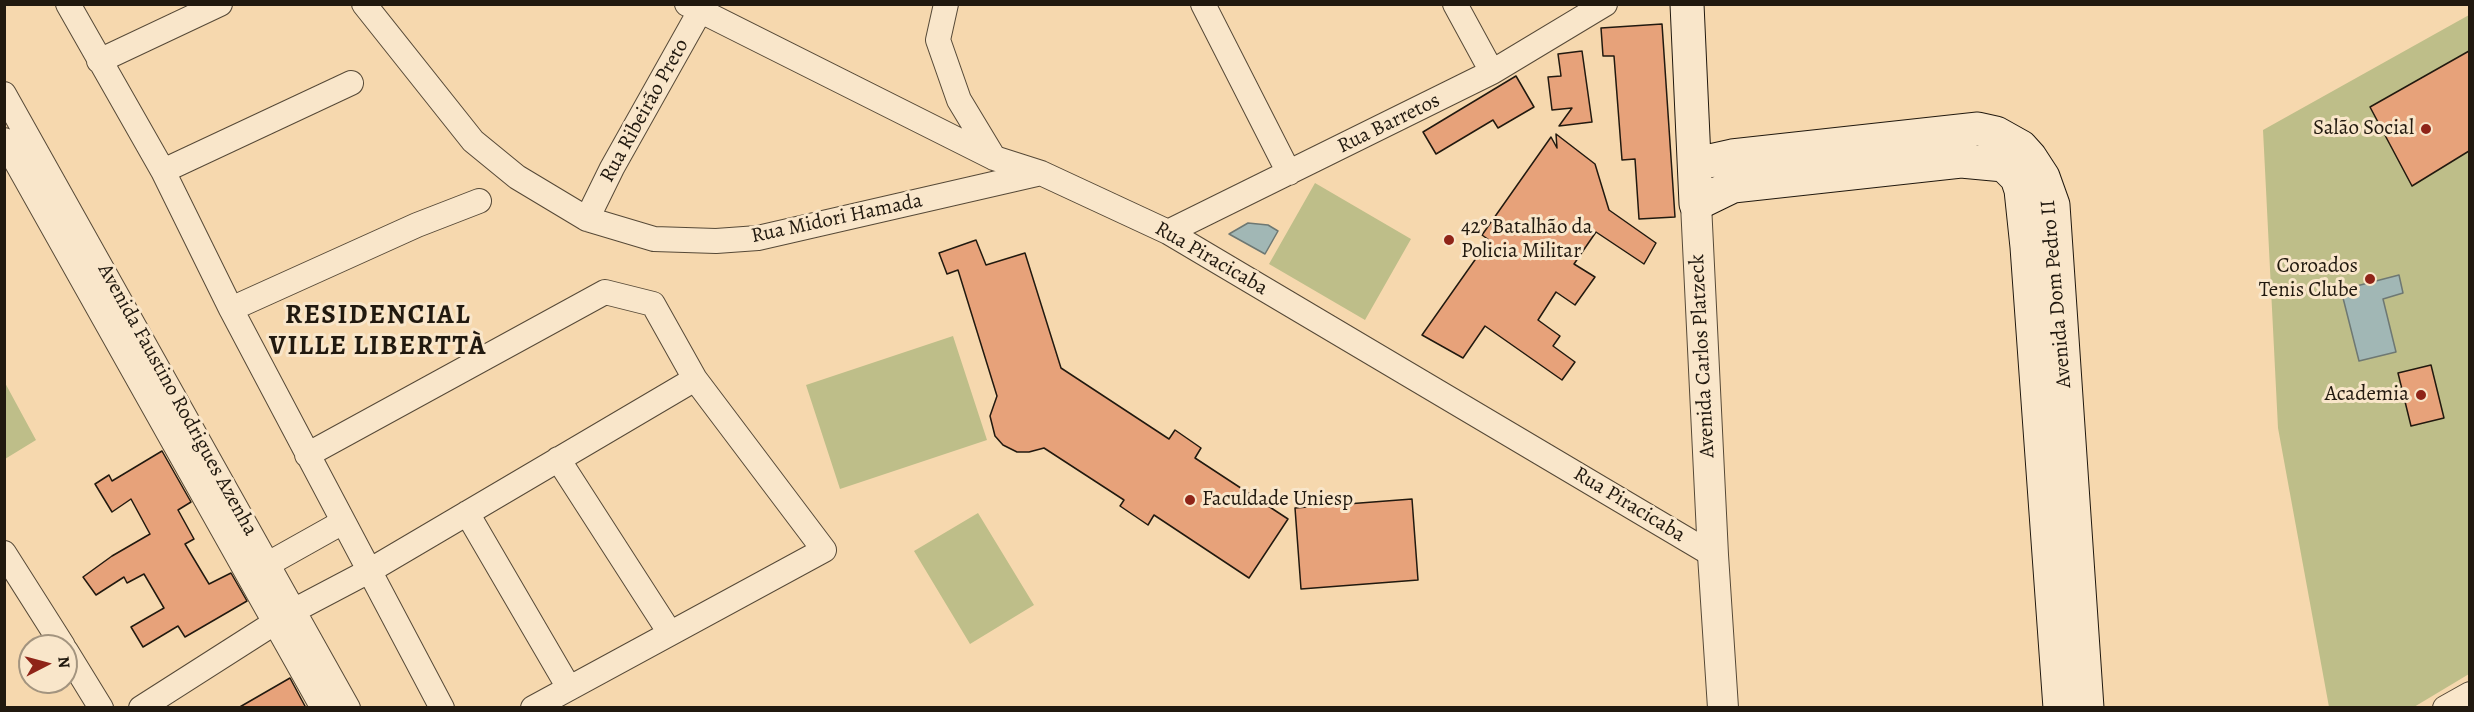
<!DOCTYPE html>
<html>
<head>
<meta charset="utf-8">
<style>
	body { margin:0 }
	#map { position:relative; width:2474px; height:712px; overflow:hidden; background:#f6d8ae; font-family:Alegreya,serif }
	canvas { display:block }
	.frame { position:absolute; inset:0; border:6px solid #21190f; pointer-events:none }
	.north { position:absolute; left:18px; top:634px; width:60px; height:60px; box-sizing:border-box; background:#f9e6ca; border:2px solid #a3947f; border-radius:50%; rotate:84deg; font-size:16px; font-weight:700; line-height:24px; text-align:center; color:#21190f }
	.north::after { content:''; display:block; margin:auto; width:21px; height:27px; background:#8f2418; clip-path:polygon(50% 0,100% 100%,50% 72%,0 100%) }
</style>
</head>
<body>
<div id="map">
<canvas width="2474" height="712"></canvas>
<div class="frame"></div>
<div class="north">N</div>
</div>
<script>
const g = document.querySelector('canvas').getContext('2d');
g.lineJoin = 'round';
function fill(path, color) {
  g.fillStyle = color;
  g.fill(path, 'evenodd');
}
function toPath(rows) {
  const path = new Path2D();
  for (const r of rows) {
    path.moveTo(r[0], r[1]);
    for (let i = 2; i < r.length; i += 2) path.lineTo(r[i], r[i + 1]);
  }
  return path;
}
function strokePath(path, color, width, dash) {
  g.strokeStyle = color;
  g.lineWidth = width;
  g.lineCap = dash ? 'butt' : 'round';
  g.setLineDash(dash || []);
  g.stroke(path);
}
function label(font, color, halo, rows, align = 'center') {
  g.font = font + ' Alegreya,serif';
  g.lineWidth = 6;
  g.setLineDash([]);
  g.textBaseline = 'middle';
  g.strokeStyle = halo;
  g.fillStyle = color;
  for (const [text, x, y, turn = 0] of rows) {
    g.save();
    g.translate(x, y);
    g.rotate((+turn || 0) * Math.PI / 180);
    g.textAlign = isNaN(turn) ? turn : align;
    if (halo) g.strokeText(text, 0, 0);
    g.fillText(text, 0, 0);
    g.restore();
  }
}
fill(toPath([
	[2469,15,2469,674,2414,707,2329,707,2278,428,2263,130],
	[1315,183,1411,239,1365,320,1269,264],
	[953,336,987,440,840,489,806,385],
	[4,381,36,440,5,459,4,459],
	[978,513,1034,605,970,644,914,551]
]), '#bebe89');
const water = toPath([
	[1248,223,1268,225,1278,231,1265,254,1229,234,1248,223],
	[2399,275,2403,293,2383,299,2396,352,2359,361,2341,290,2399,275]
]);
fill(water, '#a1b7b5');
strokePath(water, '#6e7873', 1.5);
const building = toPath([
	[1662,24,1675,217,1639,219,1635,159,1622,160,1614,56,1603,56,1601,28,1662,24],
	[1582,51,1592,122,1559,126,1572,108,1552,110,1548,77,1561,76,1558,54,1582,51],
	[2469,51,2469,151,2412,186,2370,107,2469,51],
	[1516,76,1534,107,1498,128,1493,120,1436,154,1423,132,1516,76],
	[1556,134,1595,164,1609,210,1656,243,1644,264,1596,232,1574,264,1595,277,1575,305,1556,292,1538,320,1560,336,1553,346,1575,362,1562,380,1485,326,1463,358,1422,335,1489,240,1482,235,1551,137,1557,148,1556,134],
	[976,240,986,265,1025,253,1061,368,1169,439,1175,430,1201,448,1195,458,1288,519,1249,578,1154,515,1148,525,1120,506,1124,500,1044,448,1029,452,1017,452,1003,445,995,436,990,416,997,396,958,270,947,274,939,253,976,240],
	[2431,365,2444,418,2411,426,2398,373,2431,365],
	[162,451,191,502,178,510,194,539,185,544,209,584,231,573,247,601,185,637,178,626,143,647,131,627,164,608,144,574,127,583,124,577,96,595,83,577,112,556,150,534,131,499,112,512,95,484,109,475,112,481,162,451],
	[1412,499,1418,580,1301,589,1295,508,1412,499],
	[290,678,306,708,238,708,290,678]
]);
fill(building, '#e7a27a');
strokePath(building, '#21190f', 1.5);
const minor = toPath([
	[68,4,163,171,231,309,442,708],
	[364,4,473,141,517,177,587,219,654,239,716,241,758,238,1041,173],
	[687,4,994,158,1041,173,1168,232,1713,555],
	[946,4,938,40,959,100,994,158],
	[1203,4,1289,173],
	[1455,4,1492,72],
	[99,61,220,4],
	[4,94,348,708],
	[4,140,323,708],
	[163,171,351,83],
	[587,219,612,168,704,4],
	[1168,232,1492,72,1605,4],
	[231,309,417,225,479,201],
	[558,459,670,633],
	[467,513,569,688],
	[4,553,63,646],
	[268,564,343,522],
	[66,651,101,708],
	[141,708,293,611,369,571,695,379,653,304,605,292,307,455],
	[533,708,824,550,695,379],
	[2445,708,2470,694]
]);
const tertiary = toPath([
	[1696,204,1713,555,1723,708]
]);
const secondary = toPath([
	[1687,4,1696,204,1733,186,1961,161,2004,165,2017,178,2021,190,2027,247,2060,708],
	[1696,164,1732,156,1978,129,1996,133,2021,147,2030,157,2043,177,2053,205,2087,708]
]);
strokePath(minor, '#564937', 26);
strokePath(tertiary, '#564937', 32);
strokePath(secondary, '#21190f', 35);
strokePath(minor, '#f9e6ca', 24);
strokePath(tertiary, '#f9e6ca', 30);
strokePath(secondary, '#f9e6ca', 33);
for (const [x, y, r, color] of [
	[2426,129,6,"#8f2418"],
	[1449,240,6,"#8f2418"],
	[2370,279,6,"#8f2418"],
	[2421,395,6,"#8f2418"],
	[1190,500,6,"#8f2418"]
]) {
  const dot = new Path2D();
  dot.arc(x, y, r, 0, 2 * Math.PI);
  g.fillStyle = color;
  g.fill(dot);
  strokePath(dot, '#f9e6ca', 2);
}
label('21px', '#21190f', '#f9e6ca', [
	["Rua Ribeirão Preto",645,111,-61],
	["Rua Barretos",1389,124,-26],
	["Rua Midori Hamada",837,219,-12],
	["Rua Piracicaba",1211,259,30],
	["Avenida Dom Pedro II",2057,294,-95],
	["Avenida Carlos Platzeck",1703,356,-93],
	["Avenida Faustino Rodrigues Azenha",177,400,61],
	["Rua Piracicaba",1629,505,31]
]);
label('21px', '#21190f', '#f9e6ca', [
	["Salão Social",2414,129],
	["42º Batalhão da",1461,228,"left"],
	["Policia Militar",1461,252,"left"],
	["Coroados",2358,267],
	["Tenis Clube",2358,291],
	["Academia",2409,395],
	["Faculdade Uniesp",1202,500,"left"]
], 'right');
g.letterSpacing = '1.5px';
label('bold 27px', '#21190f', '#f9e6ca', [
	["RESIDENCIAL",378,316],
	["VILLE LIBERTTÀ",378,347]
]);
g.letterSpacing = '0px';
</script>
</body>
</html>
